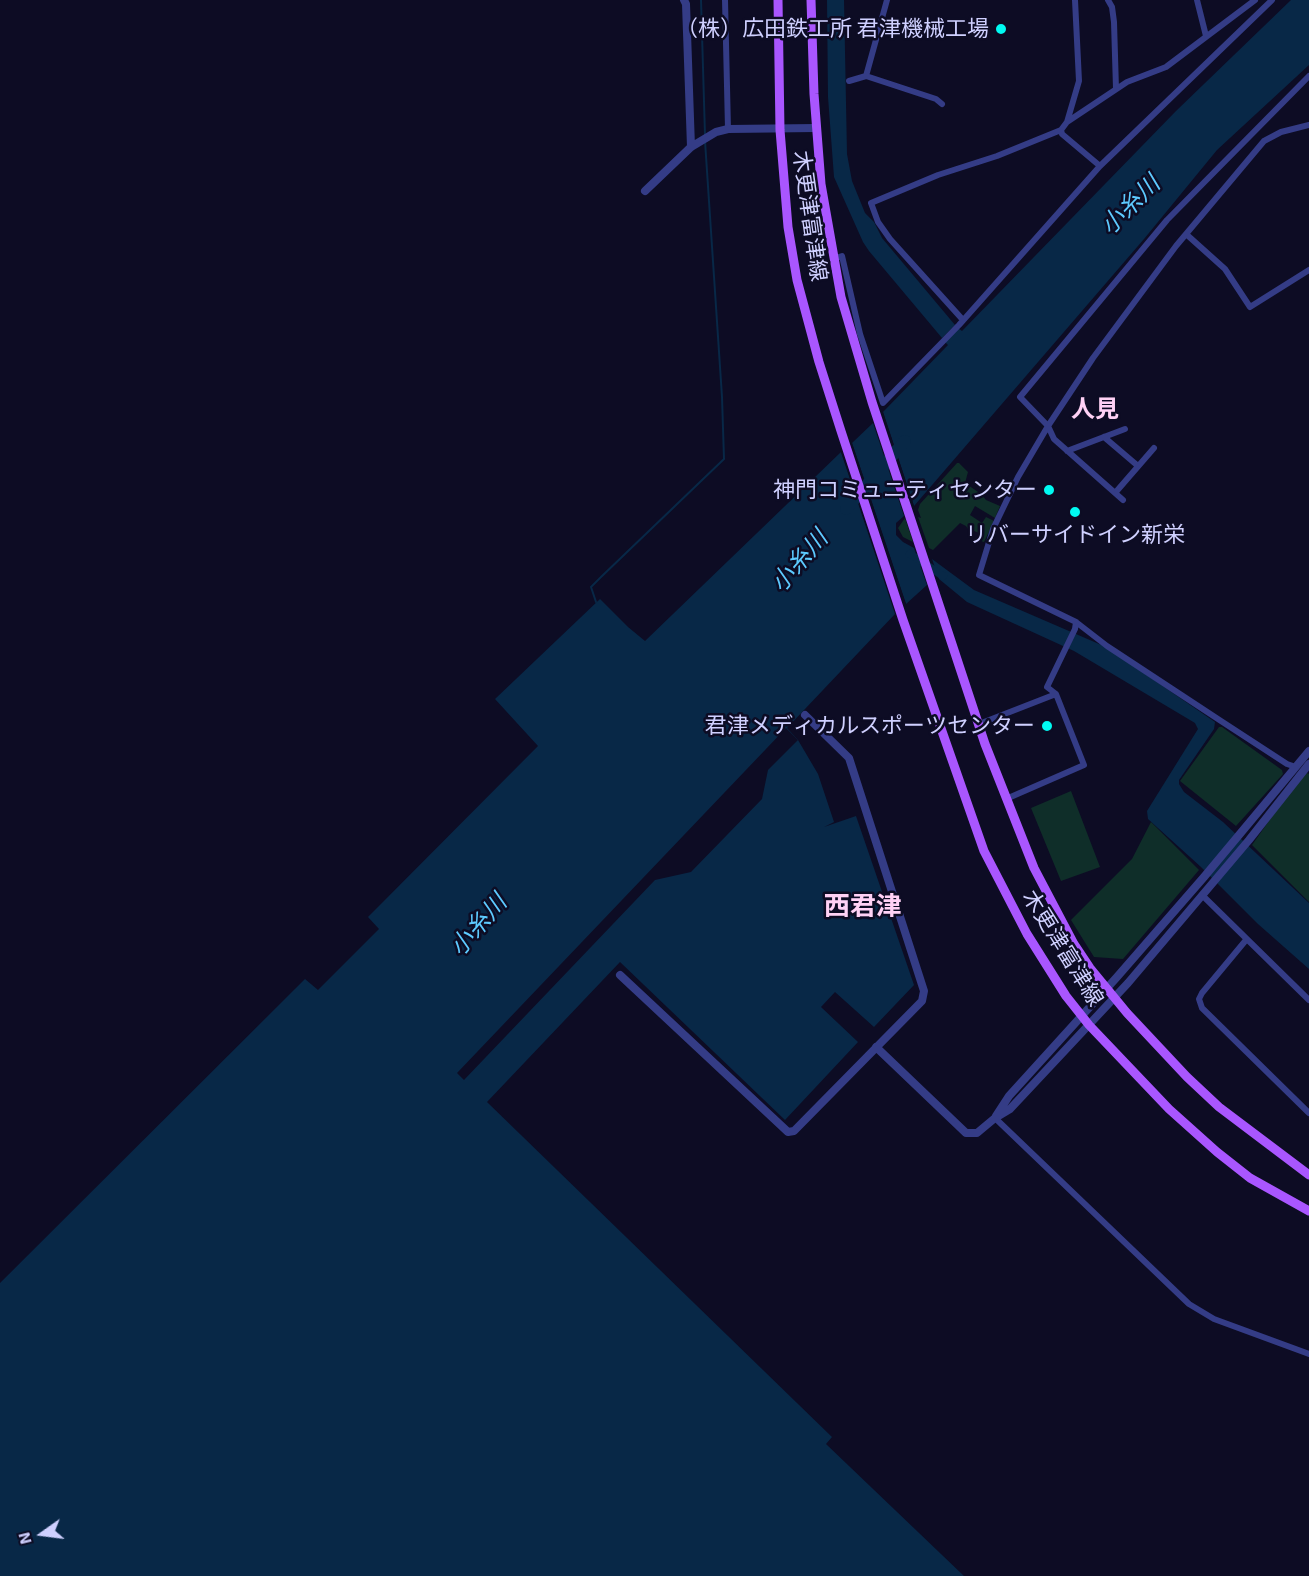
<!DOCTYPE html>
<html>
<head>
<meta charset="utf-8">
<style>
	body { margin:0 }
	#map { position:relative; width:1309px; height:1576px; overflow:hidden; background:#0d0c24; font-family:"Exo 2",sans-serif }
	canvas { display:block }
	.north { position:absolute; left:12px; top:1504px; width:60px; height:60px; -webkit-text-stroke:4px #0d0c24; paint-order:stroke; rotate:256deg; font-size:16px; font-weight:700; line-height:24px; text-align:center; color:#cfd0ff }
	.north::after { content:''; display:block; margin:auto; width:21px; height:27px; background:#cfd0ff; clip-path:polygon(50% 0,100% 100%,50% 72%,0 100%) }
</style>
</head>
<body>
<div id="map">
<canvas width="1309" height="1576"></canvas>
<div class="north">N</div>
</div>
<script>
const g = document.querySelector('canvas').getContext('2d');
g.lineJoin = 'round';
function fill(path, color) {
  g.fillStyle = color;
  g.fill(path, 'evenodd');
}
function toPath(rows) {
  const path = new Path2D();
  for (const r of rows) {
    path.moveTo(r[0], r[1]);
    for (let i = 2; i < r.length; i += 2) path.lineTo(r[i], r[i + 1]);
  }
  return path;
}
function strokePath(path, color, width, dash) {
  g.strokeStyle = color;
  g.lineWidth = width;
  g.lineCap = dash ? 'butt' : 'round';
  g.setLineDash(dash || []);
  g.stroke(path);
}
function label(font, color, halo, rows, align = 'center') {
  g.font = font + ' "Exo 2","Noto Sans JP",sans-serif';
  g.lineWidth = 5;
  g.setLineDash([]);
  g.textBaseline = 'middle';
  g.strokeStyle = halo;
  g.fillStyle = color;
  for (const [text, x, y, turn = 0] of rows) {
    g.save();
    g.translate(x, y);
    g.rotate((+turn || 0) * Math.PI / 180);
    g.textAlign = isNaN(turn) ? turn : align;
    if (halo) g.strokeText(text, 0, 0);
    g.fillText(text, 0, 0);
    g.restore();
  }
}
fill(toPath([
	[957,463,959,463,968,472,965,483,981,494,986,500,1000,506,995,518,975,506,970,515,982,523,986,517,994,521,984,542,981,541,984,535,974,531,972,535,966,526,960,523,933,550,929,548,918,517,921,518,918,510,920,504],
	[905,518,913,542,903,537,898,528],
	[1219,727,1222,727,1282,770,1283,774,1236,826,1180,781],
	[1307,773,1309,774,1309,902,1252,845,1290,791],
	[1071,791,1100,867,1061,881,1031,808],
	[1151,822,1199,870,1123,959,1094,957,1071,920,1132,859]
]), '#0f2e29');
fill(toPath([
	[827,0,844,0,847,154,852,181,865,213,874,222,882,238,955,325,942,338,869,251,863,242,834,177,828,97],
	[1291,0,1309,0,1309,65,1217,150,1144,239,914,506,883,412,948,345,945,342,958,328,962,331,1176,111],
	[873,423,904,516,896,523,896,535,903,542,914,548,927,585,906,604,852,443],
	[841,452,895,614,787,728,798,740,818,774,834,822,824,827,856,816,914,985,874,1027,835,992,821,1007,858,1042,785,1120,620,962,487,1102,832,1437,826,1444,964,1576,0,1576,0,1283,305,979,318,990,379,929,368,917,538,746,495,699,600,599,628,627,645,641],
	[932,559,974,590,1106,647,1215,722,1214,729,1179,780,1179,784,1184,792,1223,822,1309,903,1309,969,1258,924,1201,867,1148,819,1147,811,1198,729,1195,723,1074,651,967,602,939,579]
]), '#082847');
fill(toPath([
	[882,409,883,412,915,509,911,507,880,413],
	[851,440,852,443,907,607,903,606,849,444],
	[840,449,844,450,898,615,897,617],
	[786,728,798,740,768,770,762,799,691,872,655,880,464,1080,457,1073]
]), '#0d0c24');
strokePath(toPath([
	[701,0,705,135],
	[596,602,591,587,601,577,724,459,722,397,705,141]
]), '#082847', 2);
strokePath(toPath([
	[910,554,943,576]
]), '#082847', 8);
strokePath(toPath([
	[846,509,905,441]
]), '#082847', 12);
strokePath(toPath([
	[725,0,728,129],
	[1108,0,1112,7,1114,22,1116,89],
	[1197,0,1206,36],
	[866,76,936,99,942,104],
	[849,81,866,76,887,0],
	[1067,122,1079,81,1075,0],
	[1061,130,1062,134,1100,166],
	[1186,234,1225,269,1250,307,1309,270],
	[833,259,842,256,860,334,883,403,959,325,1100,166,1272,0],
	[963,320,890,239,878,222,871,203,938,175,997,156,1061,130,1067,122,1127,82,1166,67,1255,0],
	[1104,437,1138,466],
	[1067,451,1125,429],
	[1115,493,1154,448],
	[1123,500,1054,439,1048,426,1020,397,1167,220,1309,76],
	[979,724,1056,694],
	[1296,767,1287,764,1221,721,1107,646,1076,622,979,575,993,529,1018,477,1048,426,1093,358,1176,246,1264,141,1281,132,1309,125],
	[1006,799,1084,765,1056,694,1047,687,1075,629,1076,622],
	[1202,895,1309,1000],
	[1246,940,1202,993,1199,999,1202,1008,1309,1113],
	[995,1118,1189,1304,1214,1319,1309,1354]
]), '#343c86', 6);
strokePath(toPath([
	[684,0,686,4,691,147],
	[645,191,691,147,716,132,728,129,816,128],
	[620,975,788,1132,794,1131,922,1001,924,991,849,758,805,715],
	[876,1047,966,1133,977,1133,995,1118,1010,1109,1128,983,1249,840,1309,764],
	[996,1116,1009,1096,1117,977,1204,877,1309,751]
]), '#343c86', 8);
strokePath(toPath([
	[778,0,780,130,788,227,797,280,819,362,841,431,903,620,984,851,1027,934,1066,996,1089,1025,1169,1109,1217,1152,1250,1178,1309,1211],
	[811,0,814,94,821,184,841,297,872,402,985,744,1034,868,1074,944,1090,968,1127,1013,1187,1077,1219,1107,1309,1175]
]), '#a956ff', 9);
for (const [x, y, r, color] of [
	[1001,29,6,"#00faf2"],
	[1049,490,6,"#00faf2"],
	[1075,512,6,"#00faf2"],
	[1047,726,6,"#00faf2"]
]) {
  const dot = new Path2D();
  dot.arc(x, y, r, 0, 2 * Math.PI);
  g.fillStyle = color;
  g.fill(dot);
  strokePath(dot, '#0d0c24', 2);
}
label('22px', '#cfd0ff', '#0d0c24', [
	["（株）広田鉄工所 君津機械工場",989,29],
	["神門コミュニティセンター",1037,490],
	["リバーサイドイン新栄",1075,535,"center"],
	["君津メディカルスポーツセンター",1035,726]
], 'right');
label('22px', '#cfd0ff', '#0d0c24', [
	["木更津富津線",810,216,82],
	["木更津富津線",1063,948,58]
]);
label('italic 24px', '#5dcaff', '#0d0c24', [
	["小糸川",1130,205,-45],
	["小糸川",799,561,-49],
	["小糸川",478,925,-49]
]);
label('bold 24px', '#ffd1f5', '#0d0c24', [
	["人見",1095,409]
]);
label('bold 26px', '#ffd1f5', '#0d0c24', [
	["西君津",863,906]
]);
</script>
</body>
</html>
